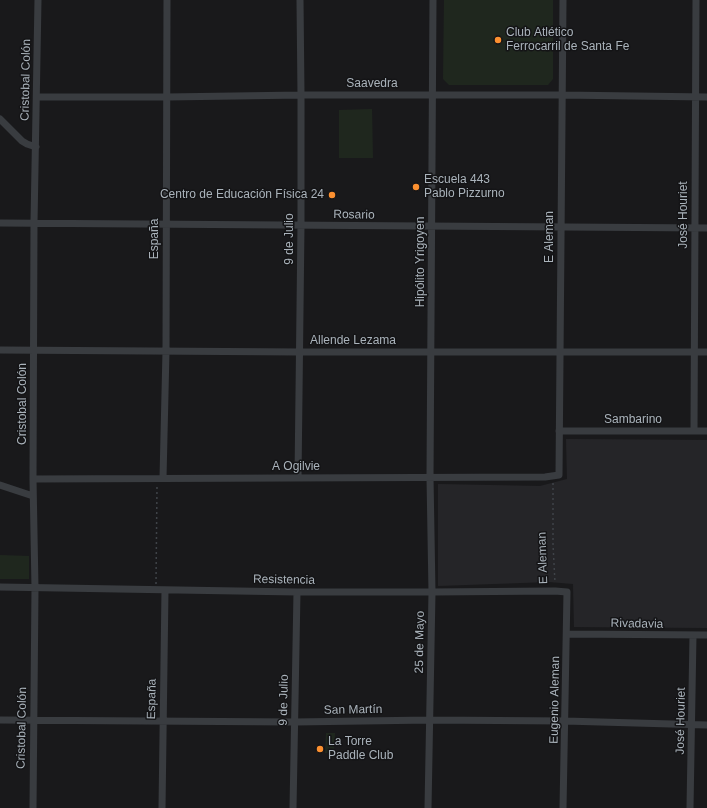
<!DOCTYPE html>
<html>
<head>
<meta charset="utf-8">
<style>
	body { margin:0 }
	canvas { display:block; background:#19191b }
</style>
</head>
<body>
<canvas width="707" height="808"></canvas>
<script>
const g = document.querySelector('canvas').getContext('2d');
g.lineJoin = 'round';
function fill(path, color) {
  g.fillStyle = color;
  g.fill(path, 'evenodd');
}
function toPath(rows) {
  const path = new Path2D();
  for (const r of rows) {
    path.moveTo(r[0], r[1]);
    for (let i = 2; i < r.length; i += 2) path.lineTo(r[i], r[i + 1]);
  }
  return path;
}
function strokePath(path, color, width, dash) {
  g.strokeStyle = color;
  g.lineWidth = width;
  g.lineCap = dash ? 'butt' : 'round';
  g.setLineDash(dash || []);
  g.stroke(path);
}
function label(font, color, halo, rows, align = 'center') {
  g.font = font + ' Arial,sans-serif';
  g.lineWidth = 3;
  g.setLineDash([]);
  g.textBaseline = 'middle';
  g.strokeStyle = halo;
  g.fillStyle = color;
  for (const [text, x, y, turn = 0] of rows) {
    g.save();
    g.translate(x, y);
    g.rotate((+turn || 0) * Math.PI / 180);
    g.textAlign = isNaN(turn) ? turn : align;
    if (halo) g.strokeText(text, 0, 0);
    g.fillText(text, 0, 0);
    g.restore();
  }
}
fill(toPath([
	[566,439,707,440,707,628,574,627,573,584,549,582,438,586,438,484,540,486,567,479]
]), '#252528');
fill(toPath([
	[444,0,553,0,553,79,548,85,449,85,443,79],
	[372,109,373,158,339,158,339,110],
	[0,555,29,556,29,579,0,579],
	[326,733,335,733,334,753,325,753]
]), '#1f271e');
strokePath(toPath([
	[553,483,553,544,555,583],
	[156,584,157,486]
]), '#3f4348', 1.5, [2, 3]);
strokePath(toPath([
	[37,97,167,97,301,95,562,95,707,97],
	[0,119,22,141,27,144,36,147],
	[0,223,707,228],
	[0,350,300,352,707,352],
	[559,431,707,431],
	[694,431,696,0],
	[163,478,166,351,167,0],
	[298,478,301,225,301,95,300,0],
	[33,479,545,477,559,475,563,0],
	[0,485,33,496],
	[0,587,297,592,432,592,555,591,567,592,563,808],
	[567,634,707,635],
	[0,720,295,722,430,720,565,721,707,725],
	[33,808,35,588,33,479,34,223,38,0],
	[162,808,165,590],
	[293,808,297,592],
	[428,808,432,592,430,477,433,0],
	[690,808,693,635]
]), '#393c40', 7);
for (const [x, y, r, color] of [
	[498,40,4,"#fc9030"],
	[416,187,4,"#fc9030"],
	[332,195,4,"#fc9030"],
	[320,749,4,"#fc9030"]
]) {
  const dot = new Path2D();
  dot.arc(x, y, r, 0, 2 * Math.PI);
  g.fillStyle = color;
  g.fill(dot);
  strokePath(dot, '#141416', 1.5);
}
label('12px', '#aab3bb', '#141416', [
	["Club Atlético",506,33],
	["Ferrocarril de Santa Fe",506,47],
	["Escuela 443",424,180],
	["Pablo Pizzurno",424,194],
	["Centro de Educación Física 24",324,195,"right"],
	["La Torre",328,742],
	["Paddle Club",328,756]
], 'left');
label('12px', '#aab3bb', '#141416', [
	["Cristobal Colón",26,80,-89],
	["Saavedra",372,84],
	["Rosario",354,215,1],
	["José Houriet",684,215,-90],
	["E Aleman",550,237,-90],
	["España",155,239,-90],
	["9 de Julio",290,239,-90],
	["Hipólito Yrigoyen",421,262,-90],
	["Allende Lezama",353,341],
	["Cristobal Colón",23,404,-90],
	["Sambarino",633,420],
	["A Ogilvie",296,467],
	["E Aleman",543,558,-92],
	["Resistencia",284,580,1],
	["Rivadavia",637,624,1],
	["25 de Mayo",420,642,-89],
	["España",152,699,-89],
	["9 de Julio",284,700,-89],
	["Eugenio Aleman",555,700,-89],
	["San Martín",353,710,-1],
	["José Houriet",681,721,-89],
	["Cristobal Colón",22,728,-89]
]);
</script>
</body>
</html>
